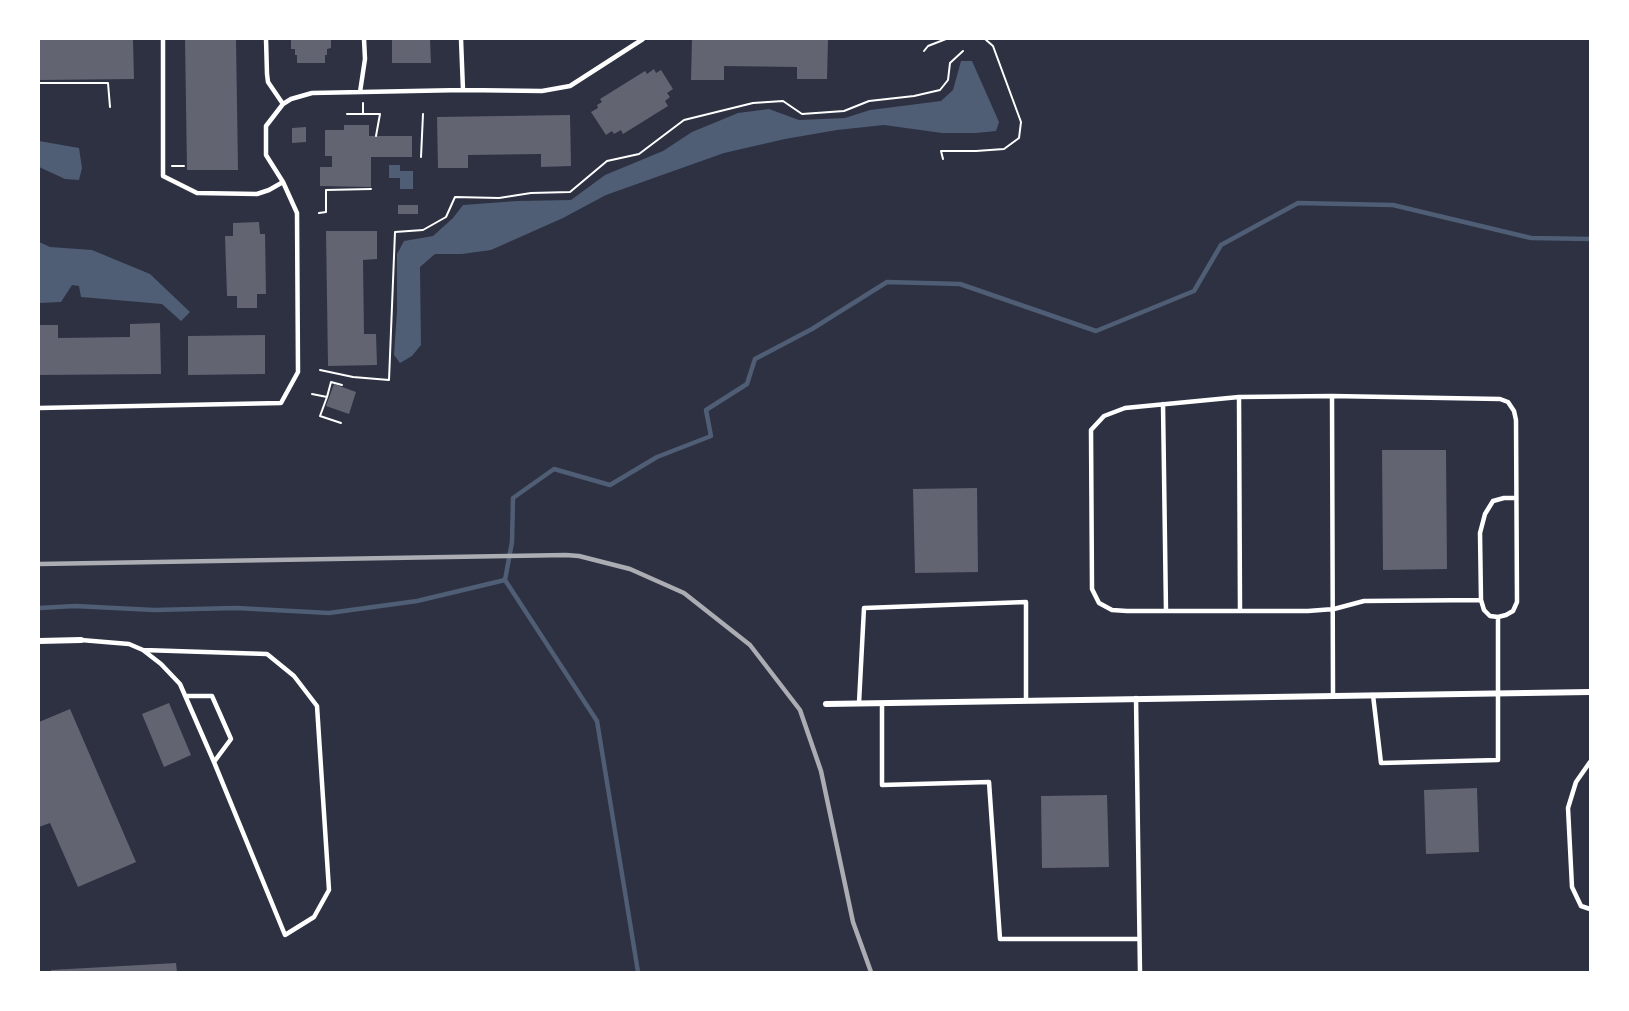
<!DOCTYPE html>
<html>
<head>
<meta charset="utf-8">
<style>
	body { margin:0 }
	#map { position:relative; width:1629px; height:1011px; overflow:hidden; background:#2d3142; font-family:"Golos Text",sans-serif }
	canvas { display:block }
	.frame { position:absolute; inset:0; border:40px solid #fff; pointer-events:none }
</style>
</head>
<body>
<div id="map">
<canvas width="1629" height="1011"></canvas>
<div class="frame"></div>
</div>
<script>
const g = document.querySelector('canvas').getContext('2d');
g.lineJoin = 'round';
function fill(path, color) {
  g.fillStyle = color;
  g.fill(path, 'evenodd');
}
function toPath(rows) {
  const path = new Path2D();
  for (const r of rows) {
    path.moveTo(r[0], r[1]);
    for (let i = 2; i < r.length; i += 2) path.lineTo(r[i], r[i + 1]);
  }
  return path;
}
function strokePath(path, color, width, dash) {
  g.strokeStyle = color;
  g.lineWidth = width;
  g.lineCap = dash ? 'butt' : 'round';
  g.setLineDash(dash || []);
  g.stroke(path);
}
fill(toPath([
	[961,61,972,61,999,122,996,131,976,133,942,133,884,125,837,130,785,139,724,153,606,195,563,218,491,250,462,254,435,254,420,267,421,345,412,356,400,363,394,355,397,311,397,254,404,241,433,236,453,218,463,205,517,201,571,200,605,175,663,151,692,132,738,113,769,109,799,120,845,118,870,110,941,101,953,90],
	[39,141,79,148,82,168,79,180,65,179,39,167],
	[389,165,400,165,400,171,413,171,413,189,400,189,400,178,389,178],
	[39,242,50,247,92,250,150,274,190,312,181,321,162,304,81,297,79,286,72,285,61,302,39,303]
]), '#4f5d75');
strokePath(toPath([
	[39,608,75,606,154,610,236,608,329,613,417,601,505,580],
	[638,972,597,721,505,580,512,542,513,498,554,469,610,485,657,457,711,436,706,410,747,384,755,359,812,329,887,282,960,284,1096,331,1194,291,1221,245,1298,203,1393,205,1531,238,1590,239]
]), '#4f5d75', 4.5);
fill(toPath([
	[39,39,133,39,134,79,39,80],
	[185,39,236,39,238,170,187,170],
	[291,39,331,39,331,48,327,49,327,55,325,55,325,63,297,63,297,55,295,55,295,49,291,49],
	[392,39,430,39,431,63,392,63],
	[692,39,828,39,827,79,797,79,797,67,724,66,724,80,691,80],
	[654,69,656,73,661,70,673,89,667,93,670,97,665,101,668,106,623,134,621,130,614,134,612,131,606,135,591,112,598,108,597,105,602,102,600,99,645,71,647,74],
	[570,115,571,166,541,167,541,154,468,155,468,168,438,168,437,117],
	[344,125,369,125,369,136,412,136,412,157,371,157,371,187,320,186,320,167,332,167,332,156,325,156,325,130,344,130],
	[306,127,306,142,292,143,292,128],
	[398,205,418,205,418,214,398,214],
	[259,222,260,234,265,234,266,294,257,294,257,308,237,308,237,296,227,296,225,236,233,236,233,223],
	[326,231,377,231,377,259,363,260,364,334,376,334,377,365,328,366],
	[160,323,161,374,39,375,39,325,58,325,58,338,130,337,130,324],
	[265,335,265,374,188,375,188,336],
	[334,384,356,392,349,414,326,406],
	[1382,450,1446,450,1447,569,1383,570],
	[977,488,978,572,915,573,913,489],
	[169,703,191,755,164,767,142,714],
	[70,709,136,862,78,887,50,823,39,827,39,722],
	[1477,788,1479,852,1426,854,1424,790],
	[1107,795,1109,867,1042,868,1041,796],
	[176,963,177,972,51,972,51,970]
]), '#626471');
strokePath(toPath([
	[924,51,928,46,946,39],
	[39,83,108,83,110,107],
	[363,103,363,114],
	[347,114,380,114,376,136],
	[421,157,423,114],
	[943,159,941,151,976,151,1004,149,1019,138,1021,122,993,46,985,39],
	[172,166,184,166],
	[319,213,326,212,326,190,371,189],
	[320,370,353,377,389,380,395,232,423,230,446,217,455,197,499,198,531,193,570,192,607,161,639,154,684,120,753,103,783,101,802,114,844,111,869,101,914,96,940,90,948,80,950,63,963,51],
	[312,394,327,397,320,416,341,423],
	[327,397,331,382,342,385]
]), '#fff', 2);
strokePath(toPath([
	[163,39,163,176,197,193,257,194,269,190,283,182],
	[266,39,267,74,268,82,283,104],
	[461,39,463,90],
	[360,92,365,59,364,39],
	[1332,396,1333,696],
	[1239,397,1240,611],
	[1163,404,1166,611],
	[39,408,281,403,298,372,297,213,283,182,266,155,266,126,283,104,291,99,312,93,463,90,542,91,570,86,643,39],
	[1481,600,1480,533,1485,514,1493,501,1504,498,1516,498],
	[81,640,129,644,143,650,161,664,180,684,214,762,285,935,314,917,329,890,317,706,294,676,267,654,143,650],
	[1373,695,1381,763,1498,760,1498,617,1506,615,1513,611,1517,602,1516,420,1514,411,1508,402,1500,399,1332,396,1239,397,1125,408,1104,416,1091,430,1092,589,1099,603,1112,610,1127,611,1308,611,1334,609,1364,601,1481,600,1484,610,1490,616,1498,617],
	[186,696,212,696,231,739,214,762],
	[1136,698,1140,972],
	[859,703,864,608,1026,602,1026,700],
	[882,704,882,785,989,782,1000,939,1139,939],
	[1590,762,1576,782,1568,808,1572,887,1581,906,1590,909]
]), '#fff', 4.5);
strokePath(toPath([
	[39,641,81,640],
	[826,704,1590,692]
]), '#fff', 6);
strokePath(toPath([
	[39,564,566,555,579,556,630,569,684,593,750,645,800,710,821,771,853,922,871,972]
]), '#abadb3', 4.5);
</script>
</body>
</html>
